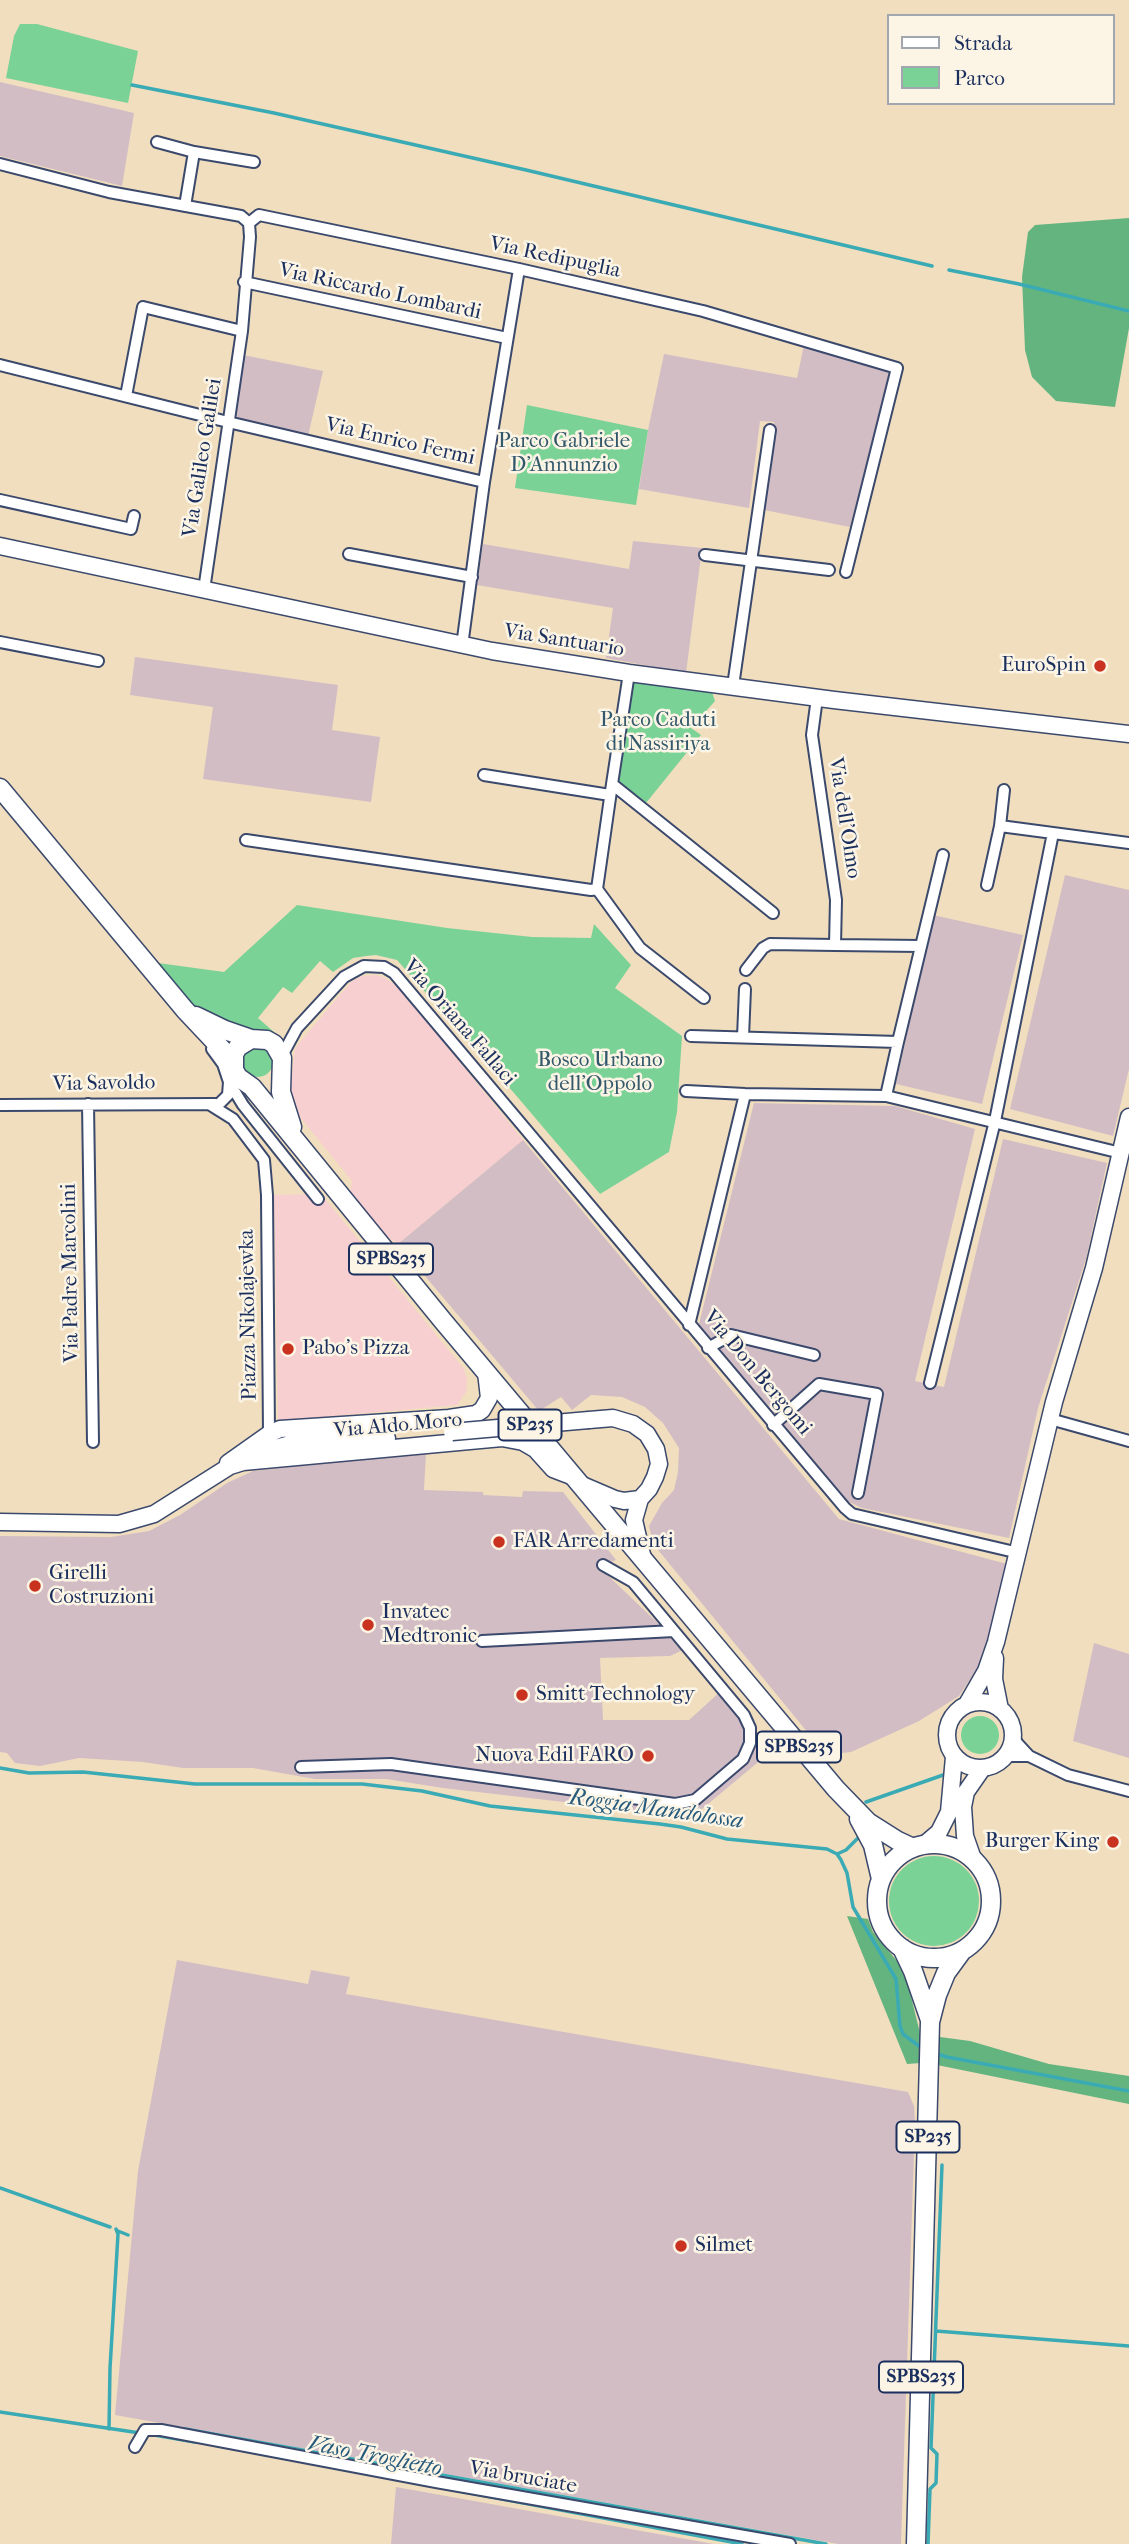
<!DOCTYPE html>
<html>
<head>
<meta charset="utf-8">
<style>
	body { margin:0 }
	#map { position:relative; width:1129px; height:2544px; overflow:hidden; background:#f1debe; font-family:"IM FELL French Canon",serif }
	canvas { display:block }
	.legend { position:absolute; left:887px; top:14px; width:228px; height:91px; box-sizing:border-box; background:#fcf5e5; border:2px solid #a2a6af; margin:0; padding:9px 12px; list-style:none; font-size:21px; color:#1b2f5e }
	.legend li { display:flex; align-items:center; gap:14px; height:35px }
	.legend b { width:35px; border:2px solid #a2a6af }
</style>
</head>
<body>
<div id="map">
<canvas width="1129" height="2544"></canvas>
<ul class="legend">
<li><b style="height:9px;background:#fff"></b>Strada</li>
<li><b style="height:19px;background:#7bd297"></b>Parco</li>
</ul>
</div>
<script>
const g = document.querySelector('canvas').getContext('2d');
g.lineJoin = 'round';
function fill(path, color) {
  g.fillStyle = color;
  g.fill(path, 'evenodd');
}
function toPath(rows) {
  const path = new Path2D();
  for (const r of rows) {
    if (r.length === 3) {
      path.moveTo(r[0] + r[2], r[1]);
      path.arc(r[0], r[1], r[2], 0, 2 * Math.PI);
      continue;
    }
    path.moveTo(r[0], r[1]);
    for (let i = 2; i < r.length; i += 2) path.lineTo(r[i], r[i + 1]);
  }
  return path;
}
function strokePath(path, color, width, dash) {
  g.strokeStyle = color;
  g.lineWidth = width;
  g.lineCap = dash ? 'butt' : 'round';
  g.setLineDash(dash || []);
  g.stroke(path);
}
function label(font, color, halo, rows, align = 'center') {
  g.font = font + ' "IM FELL French Canon",serif';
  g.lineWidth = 5;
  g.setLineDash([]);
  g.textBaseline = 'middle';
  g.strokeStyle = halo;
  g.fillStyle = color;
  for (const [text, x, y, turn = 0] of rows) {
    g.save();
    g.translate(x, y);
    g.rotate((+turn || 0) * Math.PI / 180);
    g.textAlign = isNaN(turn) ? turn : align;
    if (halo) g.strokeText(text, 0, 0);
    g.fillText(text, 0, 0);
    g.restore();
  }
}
fill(toPath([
	[375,975,383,977,395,985,416,1008,523,1140,398,1244,387,1237,350,1194,352,1181,295,1111,290,1094,295,1049,301,1041,351,982,362,976],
	[321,1194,464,1369,467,1380,466,1392,457,1405,278,1421,274,1195]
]), '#f7cfd0');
fill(toPath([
	[0,82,134,113,122,186,0,156],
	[804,345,891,370,850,527,764,510,774,422,760,421,749,508,639,489,648,430,664,354,797,378],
	[243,355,323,371,308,436,234,419],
	[633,541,702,548,686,673,606,658,613,608,477,585,483,544,629,569],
	[135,657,338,685,332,730,380,737,371,802,203,779,213,707,130,695],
	[1065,875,1129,890,1129,1069,1113,1136,1010,1109],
	[933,915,1023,935,982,1104,896,1084],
	[754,1103,895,1106,975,1129,915,1381,944,1387,1003,1139,1107,1163,1086,1259,1038,1408,1009,1538,862,1508,845,1500,699,1324],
	[523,1140,839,1519,1007,1564,981,1663,959,1696,919,1721,851,1752,833,1754,818,1745,654,1545,649,1526,662,1503,674,1490,678,1472,679,1448,663,1423,645,1407,622,1397,591,1395,572,1410,561,1397,539,1411,398,1244],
	[426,1453,424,1490,483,1492,483,1495,522,1497,523,1491,563,1492,616,1560,599,1567,685,1649,670,1656,600,1658,603,1720,689,1720,721,1691,764,1749,763,1758,696,1814,685,1816,443,1788,386,1779,315,1779,253,1768,183,1768,143,1762,79,1758,40,1766,15,1763,7,1753,0,1752,0,1536,111,1537,149,1531,180,1515,227,1483,253,1471],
	[1094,1643,1129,1654,1129,1758,1073,1741],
	[177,1960,308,1984,311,1970,350,1977,346,1994,908,2092,914,2106,915,2123,901,2544,838,2544,115,2415,138,2171],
	[396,2487,714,2544,391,2544]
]), '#d2bdc5');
fill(toPath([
	[20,24,37,24,138,51,128,103,6,78,14,36],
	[527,405,648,430,636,505,515,488],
	[633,679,711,689,715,701,691,728,701,735,646,803,616,779],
	[297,905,447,928,532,937,591,938,594,924,631,965,615,988,682,1036,677,1112,669,1152,600,1194,514,1093,397,960,376,955,366,956,353,958,333,972,320,961,292,993,283,987,258,1018,274,1032,244,1031,193,1007,158,967,158,963,224,972],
	[258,1062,15],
	[980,1735,19],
	[934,1901,45]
]), '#7bd297');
fill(toPath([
	[1129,218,1129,328,1115,407,1056,401,1032,377,1025,350,1022,277,1028,232,1035,225],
	[847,1916,868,1919,873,1932,897,1961,908,1984,916,2017,921,2037,921,2063,907,2064],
	[940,2037,970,2041,1049,2064,1129,2076,1129,2104,937,2065]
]), '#64b480');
strokePath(toPath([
	[132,85,274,113,526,170,932,266],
	[949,270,1019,284,1129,311],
	[0,1768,29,1773,83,1772,195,1784,362,1784,422,1791,490,1806,660,1824,681,1827,727,1839,827,1849,837,1854,841,1860,847,1873,853,1907,896,1979,900,2026,903,2034,923,2049],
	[866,1802,946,1774],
	[837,1854,846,1850,859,1837],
	[934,2053,947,2057,1129,2091],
	[0,2188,110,2227],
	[118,2231,128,2235],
	[936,2331,1129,2346],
	[0,2412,140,2433],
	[109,2429,110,2368,118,2234,116,2229],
	[185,2429,826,2544],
	[154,2435,195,2442],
	[209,2444,742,2544],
	[928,2544,930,2489,936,2483,937,2454,931,2448,942,2165]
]), '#3aabb5', 3.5);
const street = toPath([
	[157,142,194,152,185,206],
	[194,152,254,162],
	[0,164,109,192,241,216,249,223,259,215,519,269,703,311,897,368,846,572],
	[244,282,507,338],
	[0,365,228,422,484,482,462,646],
	[126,396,143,307,242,331],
	[484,482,519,269],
	[0,500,131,529,134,516],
	[349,554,472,577],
	[705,555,829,570],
	[204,590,242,331,250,237,249,223],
	[0,642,98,661],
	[733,686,770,430],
	[484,775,610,795],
	[612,784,629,673],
	[1000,826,1004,790],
	[246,840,591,890,597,889,612,784,773,913],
	[987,885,1000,826,1129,843],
	[597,889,640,948,704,998],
	[835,945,921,946],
	[746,970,763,948,770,944,835,945,836,900,812,735,817,698],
	[691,1036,898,1042,886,1096],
	[743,1037,745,989],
	[898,1042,943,855],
	[212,1049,223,1064,229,1082,228,1095,219,1104],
	[283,1061,284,1052,297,1028,344,977,364,966,384,967,394,973,845,1508,852,1514,1019,1553],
	[229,1082,243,1105,318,1199],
	[686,1091,745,1094,886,1096,1121,1153],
	[88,1104,93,1442],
	[209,1104,233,1119,264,1160,267,1195,269,1434],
	[0,1105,215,1104],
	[689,1325,745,1094],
	[708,1348,731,1335,814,1355],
	[930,1383,995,1121,1053,833],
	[1050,1419,1129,1441],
	[773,1425,819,1384,877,1394,858,1493],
	[482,1641,674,1631],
	[1013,1734,1017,1743,1029,1756,1068,1775,1129,1791],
	[1003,1759,1009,1756,1029,1756],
	[301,1767,391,1764,675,1804,695,1800,743,1759,750,1743,750,1728,744,1715,633,1582,603,1565],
	[135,2447,145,2430,161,2430,436,2482,790,2544]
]);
const secondary = toPath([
	[0,546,492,651,629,673,834,700,1129,734],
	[589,1420,613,1418,633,1424,647,1434,656,1449,659,1464,655,1477,649,1489,640,1499,634,1520,643,1559],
	[257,1453,294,1443,387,1438],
	[228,1463,269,1434,280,1429,449,1418,476,1414,482,1410,489,1398,486,1372],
	[580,1484,615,1499,624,1501,640,1499],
	[0,1522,119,1524,154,1514,230,1466,243,1462,502,1438,523,1442,535,1449,553,1469,574,1477],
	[995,1658,994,1679,1000,1709],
	[980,1735,33],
	[967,1704,986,1671,996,1642,1054,1402,1094,1268,1129,1117],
	[925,1844,939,1832,949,1812,954,1757],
	[973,1859,965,1836,963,1807,966,1792,982,1769]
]);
const primary = toPath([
	[0,788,185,1010,233,1061],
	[196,1016,225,1030,251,1039,267,1040,274,1044,282,1058,281,1092,292,1127],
	[251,1039,238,1047,234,1054,234,1070,238,1077,252,1087,443,1321,836,1789,868,1822,898,1841,913,1848],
	[859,1819,873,1845,881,1879],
	[934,1901,57],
	[902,1948,913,1971,930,2020],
	[916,2544,930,2022,937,1995,946,1973,962,1951]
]);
strokePath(street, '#3b496c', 14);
strokePath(secondary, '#3b496c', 19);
strokePath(primary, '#3b496c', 21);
strokePath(street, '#fff', 10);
strokePath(secondary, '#fff', 16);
strokePath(primary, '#fff', 18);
const secondaryBridge = toPath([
	[452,1432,589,1420]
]);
strokePath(secondaryBridge, '#3b496c', 19, []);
strokePath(secondaryBridge, '#fff', 16);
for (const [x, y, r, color] of [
	[1100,666,7,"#c8321e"],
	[288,1349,7,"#c8321e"],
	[499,1542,7,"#c8321e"],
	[35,1586,7,"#c8321e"],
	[368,1625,7,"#c8321e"],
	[522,1695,7,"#c8321e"],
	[648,1756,7,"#c8321e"],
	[1113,1842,7,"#c8321e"],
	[681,2246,7,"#c8321e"]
]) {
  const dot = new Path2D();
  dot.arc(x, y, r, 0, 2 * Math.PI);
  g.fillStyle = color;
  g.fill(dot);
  strokePath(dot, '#fcf5e5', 2.5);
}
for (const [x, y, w] of [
	[391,1259,84],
	[530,1425,63],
	[799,1747,84],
	[928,2137,63],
	[921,2377,84]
]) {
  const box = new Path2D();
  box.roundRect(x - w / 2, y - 15.5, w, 31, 5);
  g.fillStyle = '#fcf5e5';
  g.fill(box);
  strokePath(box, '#1b2f5e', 2);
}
label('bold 19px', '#1b2f5e', null, [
	["SPBS235",391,1259],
	["SP235",530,1425],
	["SPBS235",799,1747],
	["SP235",928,2137],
	["SPBS235",921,2377]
]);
label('21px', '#1b2f5e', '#fcf5e5', [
	["Via Redipuglia",555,258,12],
	["Via Riccardo Lombardi",380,292,12],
	["Via Enrico Fermi",400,442,13],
	["Via Galileo Galilei",203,458,-81],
	["Via Santuario",564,641,9],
	["Via dell'Olmo",844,818,81],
	["Via Oriana Fallaci",459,1023,49],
	["Via Savoldo",104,1084,-1],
	["Via Padre Marcolini",71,1273,-91],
	["Piazza Nikolajewka",249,1315,-91],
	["Via Don Bergomi",757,1373,50],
	["Via Aldo Moro",398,1426,-5],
	["Via bruciate",523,2478,10]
]);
label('21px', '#33586c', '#fcf5e5', [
	["Parco Gabriele",564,442],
	["D'Annunzio",564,466],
	["Parco Caduti",658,721],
	["di Nassiriya",658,745],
	["Bosco Urbano",600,1061],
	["dell'Oppolo",600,1085]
]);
label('21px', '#1b2f5e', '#fcf5e5', [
	["EuroSpin",1086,666,"right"],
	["Pabo's Pizza",302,1349],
	["FAR Arredamenti",513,1542],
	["Girelli",49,1574],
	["Costruzioni",49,1598],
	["Invatec",382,1613],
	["Medtronic",382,1637],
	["Smitt Technology",536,1695],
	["Nuova Edil FARO",634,1756,"right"],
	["Burger King",1099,1842,"right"],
	["Silmet",695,2246]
], 'left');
label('italic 23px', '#265a7c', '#fcf5e5', [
	["Roggia Mandolossa",656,1810,8],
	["Vaso Troglietto",375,2457,11]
]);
</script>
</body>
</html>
